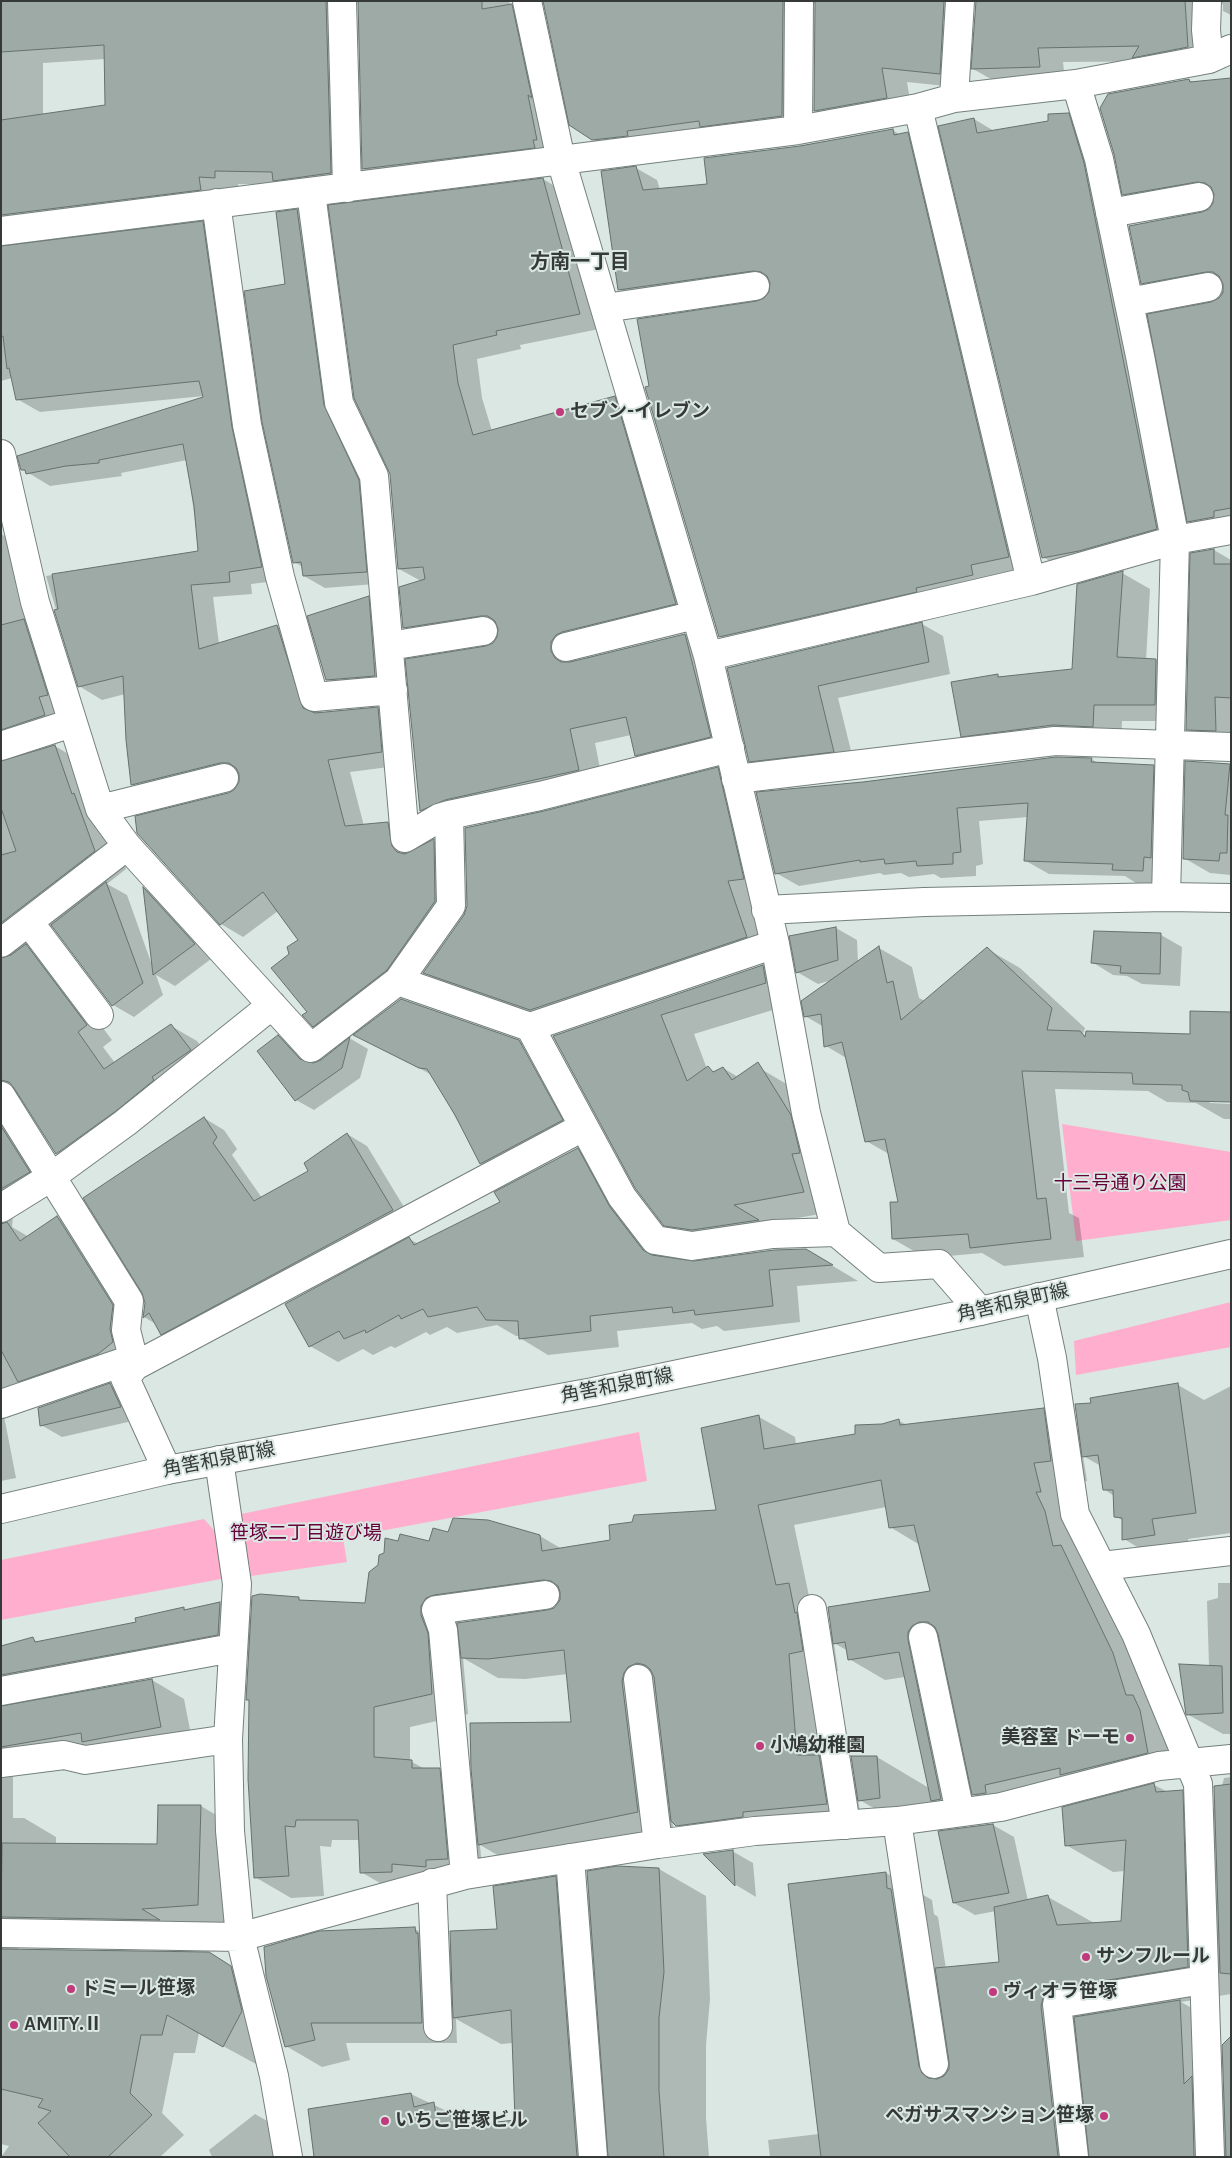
<!DOCTYPE html>
<html>
<head>
<meta charset="utf-8">
<style>
	body { margin:0 }
	#map { position:relative; width:1232px; height:2158px; overflow:hidden; background:#dae7e2; font-family:Karla,sans-serif }
	canvas { display:block }
	.frame { position:absolute; inset:0; border:2px solid #353a38; pointer-events:none }
</style>
</head>
<body>
<div id="map">
<canvas width="1232" height="2158"></canvas>
<div class="frame"></div>
</div>
<script>
const g = document.querySelector('canvas').getContext('2d');
g.lineJoin = 'round';
function fill(path, color) {
  g.fillStyle = color;
  g.fill(path, 'evenodd');
}
function toPath(rows) {
  const path = new Path2D();
  for (const r of rows) {
    path.moveTo(r[0], r[1]);
    for (let i = 2; i < r.length; i += 2) path.lineTo(r[i], r[i + 1]);
  }
  return path;
}
function strokePath(path, color, width, dash) {
  g.strokeStyle = color;
  g.lineWidth = width;
  g.lineCap = dash ? 'butt' : 'round';
  g.setLineDash(dash || []);
  g.stroke(path);
}
function label(font, color, halo, rows, align = 'center') {
  g.font = font + ' Karla,"Noto Sans JP",sans-serif';
  g.lineWidth = 4;
  g.setLineDash([]);
  g.textBaseline = 'middle';
  g.strokeStyle = halo;
  g.fillStyle = color;
  for (const [text, x, y, turn = 0] of rows) {
    g.save();
    g.translate(x, y);
    g.rotate((+turn || 0) * Math.PI / 180);
    g.textAlign = isNaN(turn) ? turn : align;
    if (halo) g.strokeText(text, 0, 0);
    g.fillText(text, 0, 0);
    g.restore();
  }
}
fill(toPath([
	[1062,1124,1231,1152,1231,1220,1076,1241],
	[1231,1302,1231,1347,1076,1375,1074,1341],
	[639,1432,647,1481,343,1538,347,1562,251,1576,241,1514],
	[204,1519,218,1535,222,1562,221,1579,1,1620,1,1560]
]), '#ffaecd');
fill(toPath([
	[1,1,343,1,353,186,238,184,238,190,9,238,8,247,202,222,225,236,284,580,251,584,252,594,213,597,219,644,277,626,300,639,323,713,378,708,401,721,404,765,350,772,364,826,388,823,410,836,413,851,434,841,456,853,458,914,336,1039,314,1026,291,954,300,940,278,911,243,937,221,924,228,794,235,790,240,782,240,776,155,797,133,784,125,694,102,700,79,686,46,576,199,552,187,460,121,473,122,476,50,486,22,469,204,398,204,396,40,412,17,399,12,378,1,381],
	[105,59,106,106,43,115,43,63],
	[359,1,508,1,512,6,537,20,562,154,389,183,363,169],
	[544,1,945,1,946,25,965,88,907,82,912,112,840,125,815,111,816,2,811,7,807,130,618,154,592,139],
	[990,1,1231,1,1231,15,1223,11,1223,4,1219,7,1212,61,1063,62,1065,81,998,83,973,69],
	[1189,80,1195,83,1231,80,1231,533,1214,536,1189,521,1212,303,1219,299,1224,287,1168,298,1142,283,1203,213,1209,210,1215,203,1215,197,1149,209,1124,194],
	[1068,114,1089,127,1177,541,1064,569,1043,557,974,119,994,131,1049,122],
	[892,130,901,135,907,133,929,146,1030,569,741,649,720,637,758,303,765,300,770,293,772,282,641,302,619,289,636,168,657,180,660,190,708,185,800,147],
	[543,179,568,194,604,328,520,345,521,349,477,359,482,398,492,431,614,397,639,412,700,618,576,657,576,662,685,635,710,649,735,751,661,769,636,755,631,735,595,743,603,784,446,825,421,810,486,647,494,644,499,637,500,630,429,642,404,627,421,581,399,569,391,474,355,398],
	[297,210,318,223,344,418,379,493,387,583,325,588,304,576,303,567,294,562,286,285],
	[1,534,17,543,79,713,22,753,19,758,55,746,87,765,126,869,107,884,127,895,152,965,145,889,164,901,215,956,175,986,156,975,163,995,134,1017,113,1005,53,926,27,946,52,960,112,1040,103,1047,115,1063,171,1026,197,1041,216,1066,83,1168,57,1153,21,1097,13,1103,55,1187,13,1215,12,1227,29,1237,57,1217,84,1232,136,1344,4,1416,16,1478,1,1481,1,762,16,759,1,750],
	[1214,550,1231,560,1231,742,1208,741,1187,729],
	[1122,573,1150,589,1146,660,1156,660,1184,677,1183,721,1122,721,1121,742,990,752,962,736,997,675,1002,678,1074,670],
	[368,598,389,610,396,687,348,692,327,679],
	[922,624,943,636,950,674,838,698,854,763,771,773,750,761,728,669],
	[1091,759,1098,763,1153,766,1176,779,1166,884,1136,883,1125,876,1049,874,1026,861,1028,817,979,821,983,864,976,866,976,876,941,878,934,874,909,877,901,873,884,875,880,873,799,886,776,873],
	[1186,762,1231,766,1231,875,1210,873,1184,858],
	[718,769,748,786,776,954,561,1027,454,990,425,973,544,812],
	[836,928,857,940,858,963,879,948,912,967,919,998,925,1001,987,949,1020,968,1085,1028,1083,1034,1086,1036,1191,1036,1207,1100,1210,1103,1231,1104,1231,1119,1224,1119,1196,1103,1167,1102,1148,1091,1055,1089,1069,1213,1079,1218,1084,1257,1004,1266,982,1253,926,1258,893,1239,900,1203,889,1154,866,1141,848,1059,826,1046,824,1027,805,1016,832,980,818,984,797,972],
	[1161,935,1182,947,1180,986,1142,984,1127,976,1113,975,1092,962],
	[763,966,796,985,799,1002,694,1034,707,1069,715,1072,723,1068,738,1077,761,1069,795,1089,836,1211,765,1224,698,1244,664,1225,554,1037],
	[355,1035,519,1041,540,1053,583,1132,502,1175,481,1163,432,1075],
	[520,1045,523,1045,567,1125,565,1126],
	[278,1036,296,1047,313,1065,321,1061,351,1039,368,1049,360,1078,314,1110,296,1100],
	[204,1118,224,1130,237,1149,232,1155,262,1198,310,1171,347,1134,367,1146,413,1222,182,1345,162,1334,156,1324,144,1317,146,1303],
	[577,1149,606,1165,638,1224,664,1258,694,1263,806,1250,858,1281,797,1286,800,1322,724,1331,717,1326,702,1329,692,1323,617,1331,619,1347,548,1355,520,1338,520,1336,516,1336,497,1325,457,1333,447,1327,430,1335,426,1332,395,1348,391,1346,373,1355,363,1349,338,1362,310,1346,409,1239,419,1244,501,1203],
	[110,1385,131,1397,141,1419,62,1437,41,1425],
	[1178,1385,1204,1400,1231,1386,1231,1533,1188,1539,1190,1555,1159,1560,1124,1539,1124,1521,1115,1516,1114,1496,1104,1489,1101,1466,1083,1456,1087,1481,1070,1484,1097,1567,1184,1773,1009,1815,971,1793,977,1819,968,1821,931,1799,933,1829,913,1831,858,1799,862,1824,713,1846,672,1820,674,1832,515,1865,480,1845,483,1879,397,1893,361,1872,360,1840,332,1840,331,1847,320,1846,324,1896,291,1898,255,1877,250,1653,31,1694,23,1698,19,1705,152,1680,184,1699,193,1745,13,1771,13,1818,24,1818,56,1837,56,1845,159,1845,201,1806,233,1825,231,1923,20,1943,18,1950,209,1953,242,1973,274,2031,256,2064,199,2033,195,2053,174,2053,162,2113,184,2135,160,2157,1,2157,9,2146,1,2144,1,1647,32,1639,40,1643,137,1623,183,1608,187,1610,220,1603,252,1622,298,1599,302,1601,366,1604,386,1553,399,1542,430,1543,449,1533,540,1536,562,1549,612,1541,718,1511,759,1417,795,1437,796,1445,856,1435,899,1421,907,1425,1043,1409,1080,1430,1092,1404],
	[886,1507,890,1527,920,1545,931,1592,833,1635,830,1633,824,1605,809,1596,794,1525],
	[560,1602,555,1609,460,1645,457,1636,457,1623,470,1615],
	[834,1643,848,1651,849,1659,885,1680,905,1677,929,1788,877,1757,856,1778,832,1764,825,1674,838,1671],
	[463,1658,498,1678,525,1679,568,1674,573,1723,474,1790,439,1770,425,1769,410,1761,410,1727,468,1714],
	[1218,1583,1231,1583,1231,1734,1223,1734,1187,1714,1209,1666,1207,1601,1218,1598],
	[1231,1777,1231,1994,1181,2002,1215,2021,1219,2093,1225,2097,1231,2157,770,2157,768,2140,819,2134,886,1873,932,1900,934,1914,938,1917,946,1969,1000,1964,996,1911,975,1915,954,1903,993,1825,1014,1837,1028,1901,1048,1897,1096,1924,1122,1922,1125,1871,1113,1872,1066,1845,1154,1785,1168,1792,1182,1791,1216,1810,1224,1778],
	[732,1851,753,1863,756,1897,736,1885,706,1855],
	[659,1869,706,1896,710,1999,706,2045,706,2118,709,2157,315,2157,411,2094,478,2126,516,2121,513,2043,501,2044,456,2019,457,2043,346,2043,350,2060,322,2067,286,2046,320,1933,415,1929,452,1950,498,1930,556,1878,590,1897],
	[255,2114,288,2133,296,2157,212,2157,209,2150]
]), '#0003');
const building = toPath([
	[1,1,326,1,331,173,273,181,272,172,215,171,215,178,199,177,201,190,1,215,1,120,105,105,104,45,1,52,1,1],
	[358,1,482,1,482,9,512,4,532,98,528,95,537,140,533,140,535,148,362,169,358,1],
	[543,1,783,1,782,116,700,127,699,121,627,131,628,136,592,140,569,125,543,1],
	[815,1,944,1,940,74,882,68,887,98,814,111,815,1],
	[976,1,1185,1,1188,47,1132,58,1139,46,1038,48,1040,67,971,69,976,1],
	[1231,78,1231,508,1214,511,1214,517,1187,522,1147,314,1211,302,1219,298,1223,293,1223,284,1219,276,1213,272,1206,272,1141,284,1129,226,1202,212,1209,209,1213,203,1214,194,1211,187,1205,183,1197,182,1122,195,1114,154,1100,108,1108,94,1189,79,1190,82,1231,78],
	[1069,113,1084,163,1157,529,1079,551,1042,558,938,126,974,118,977,133,1048,121,1048,114,1069,113],
	[893,129,894,135,908,132,1009,557,971,565,973,575,916,588,917,592,719,637,645,387,649,386,637,319,757,301,764,298,769,292,770,283,767,276,761,272,753,271,618,290,601,171,636,166,643,190,707,184,704,158,800,146,893,129],
	[543,178,580,314,496,331,497,335,453,345,458,383,473,435,615,396,676,604,562,632,556,635,551,642,551,651,555,658,561,662,570,662,685,634,711,737,635,756,626,717,570,729,579,770,445,800,420,811,405,659,486,646,493,643,497,637,498,629,495,621,488,616,481,616,403,628,399,587,425,579,423,567,398,569,390,474,354,398,328,205,543,178],
	[297,209,324,405,359,480,367,572,303,576,301,562,293,563,262,422,244,291,285,284,276,212,297,209],
	[203,221,232,427,262,567,229,572,230,582,191,585,199,649,277,625,303,708,315,713,378,707,382,752,328,760,345,826,388,822,392,846,397,852,405,854,434,839,435,901,387,970,313,1027,302,1015,307,1012,271,968,289,954,287,947,298,940,263,892,220,925,137,833,135,816,228,793,234,790,239,782,239,774,236,768,229,763,220,763,131,785,126,740,123,676,78,687,54,610,58,609,52,574,198,551,194,506,183,444,99,460,99,463,66,466,26,474,25,470,21,470,17,456,203,397,199,381,16,400,9,368,7,369,3,336,1,337,1,246,203,221],
	[1214,549,1214,564,1231,564,1231,698,1215,697,1216,731,1186,730,1190,553,1214,549],
	[1123,571,1117,657,1156,659,1155,705,1094,705,1093,727,1053,725,961,737,951,682,998,674,998,677,1072,669,1077,584,1123,571],
	[369,596,375,676,326,680,307,616,369,596],
	[24,619,48,695,39,697,45,715,1,730,1,625,24,619],
	[922,622,929,662,818,686,834,752,749,762,727,668,922,622],
	[55,745,72,794,74,793,95,851,1,923,1,855,16,851,1,808,1,761,55,745],
	[1056,757,1092,758,1091,762,1154,765,1151,858,1144,857,1143,871,1112,870,1113,864,1024,861,1028,803,957,808,961,852,953,853,953,864,917,866,916,861,885,864,884,859,860,862,860,860,775,874,756,792,863,782,1056,757],
	[1185,761,1230,764,1225,815,1228,815,1227,853,1220,853,1219,861,1183,859,1185,761],
	[718,767,744,879,728,881,747,937,530,1010,423,973,464,915,467,906,465,828,544,811,718,767],
	[106,882,143,983,112,1006,51,925,106,882],
	[143,887,195,944,153,975,143,887],
	[836,927,838,960,796,973,789,936,836,927],
	[1094,931,1161,933,1160,974,1120,973,1121,966,1091,963,1094,931],
	[26,944,87,1025,78,1032,104,1069,171,1024,191,1050,152,1077,154,1080,116,1111,56,1154,14,1088,9,1082,1,1080,1,958,11,955,26,944],
	[879,946,887,983,893,981,901,1020,987,947,1052,1008,1047,1030,1080,1031,1085,1037,1086,1031,1190,1034,1190,1011,1231,1012,1231,1102,1190,1101,1188,1092,1182,1090,1182,1085,1133,1084,1132,1073,1022,1071,1037,1199,1046,1198,1051,1239,970,1248,968,1234,892,1239,890,1202,898,1202,885,1139,865,1142,842,1042,824,1047,821,1014,804,1017,801,1001,879,946],
	[763,965,766,983,661,1015,687,1081,708,1066,713,1072,723,1067,732,1080,758,1062,791,1115,800,1153,792,1154,804,1192,734,1205,759,1220,692,1230,664,1226,635,1188,553,1036,763,965],
	[401,999,519,1040,563,1120,480,1164,455,1115,427,1069,419,1068,353,1035,401,999],
	[278,1035,300,1059,313,1063,321,1060,350,1037,342,1068,295,1101,257,1051,278,1035],
	[204,1117,217,1137,213,1143,254,1201,308,1171,304,1163,347,1133,393,1210,161,1335,149,1313,143,1318,145,1303,142,1293,83,1198,204,1117],
	[1,1126,30,1172,1,1189,1,1126],
	[578,1148,610,1207,643,1250,652,1255,694,1261,774,1250,806,1249,833,1265,769,1270,773,1306,695,1315,694,1310,673,1313,672,1307,590,1316,591,1331,519,1339,518,1321,486,1320,477,1307,428,1317,423,1309,401,1319,399,1315,366,1333,365,1330,344,1339,339,1331,309,1347,285,1304,409,1237,414,1245,500,1202,494,1192,578,1148],
	[57,1216,113,1305,110,1329,113,1342,98,1354,18,1382,1,1350,1,1224,7,1222,20,1241,57,1216],
	[110,1383,121,1407,40,1426,38,1408,110,1383],
	[1178,1383,1196,1513,1152,1519,1155,1535,1122,1540,1122,1518,1114,1517,1113,1490,1103,1490,1098,1455,1082,1457,1075,1404,1091,1403,1090,1398,1178,1383],
	[1044,1408,1051,1461,1034,1463,1041,1492,1036,1492,1045,1511,1053,1546,1061,1545,1113,1653,1126,1695,1133,1695,1140,1710,1148,1753,1060,1775,1060,1768,985,1785,986,1793,972,1795,938,1634,935,1627,928,1622,919,1622,912,1626,908,1632,908,1640,941,1799,931,1801,899,1652,848,1660,845,1642,833,1644,828,1607,930,1591,914,1525,889,1528,881,1480,758,1505,776,1585,789,1583,795,1613,797,1612,803,1651,789,1654,797,1755,819,1755,827,1804,743,1812,743,1817,676,1826,671,1821,654,1677,650,1669,645,1665,637,1663,628,1667,624,1673,622,1681,638,1812,478,1845,471,1769,470,1723,571,1722,564,1650,488,1659,461,1658,457,1623,547,1610,554,1608,560,1600,560,1592,558,1586,551,1581,543,1580,434,1595,426,1598,421,1606,421,1615,428,1633,432,1694,374,1707,374,1757,412,1760,412,1768,440,1768,448,1859,426,1860,426,1867,392,1864,392,1872,360,1873,358,1820,296,1820,295,1827,285,1826,289,1876,254,1878,248,1779,249,1700,246,1700,252,1596,260,1594,299,1597,299,1600,365,1603,369,1572,378,1565,379,1555,384,1553,385,1538,398,1541,400,1534,429,1541,433,1528,448,1532,453,1518,488,1520,540,1535,542,1551,610,1540,609,1525,632,1522,634,1515,716,1510,701,1428,759,1415,764,1449,855,1434,855,1425,882,1424,899,1419,900,1425,1044,1408],
	[220,1602,218,1635,1,1675,1,1646,33,1637,35,1642,136,1622,135,1618,184,1607,184,1610,220,1602],
	[1179,1664,1222,1666,1223,1713,1186,1715,1179,1664],
	[152,1679,161,1727,82,1742,81,1733,1,1747,1,1706,152,1679],
	[851,1756,877,1756,880,1798,858,1801,851,1756],
	[1154,1783,1156,1792,1183,1790,1188,1967,1054,1989,1048,1992,1043,1998,1041,2006,1058,2157,821,2157,788,1884,886,1872,887,1888,891,1889,919,2066,922,2073,928,2078,937,2079,944,2076,949,2069,949,2062,935,1968,999,1962,994,1907,1048,1895,1057,1925,1121,1921,1126,1840,1065,1846,1062,1807,1154,1783],
	[1231,1784,1231,1974,1220,1973,1214,1786,1231,1784],
	[158,1805,201,1805,198,1905,142,1909,160,1920,1,1917,2,1843,157,1844,158,1805],
	[993,1824,1009,1893,953,1903,938,1831,993,1824],
	[733,1850,735,1886,703,1854,733,1850],
	[617,1866,659,1868,664,1972,659,2018,659,2091,664,2157,608,2157,587,1871,617,1866],
	[556,1876,577,2157,314,2157,308,2109,411,2093,414,2107,434,2102,436,2116,460,2114,462,2126,515,2120,511,2010,453,2018,450,1931,497,1929,493,1886,556,1876],
	[415,1927,416,1933,418,1933,422,2023,311,2023,315,2040,285,2047,266,1976,264,1947,319,1931,415,1927],
	[1,1949,209,1952,231,1966,242,2011,223,2047,167,2015,162,2035,141,2035,130,2093,152,2115,108,2157,70,2157,38,2123,51,2111,38,2107,43,2099,1,2089,1,1949],
	[1180,2000,1184,2084,1192,2076,1194,2157,1089,2157,1074,2017,1180,2000],
	[1231,2036,1231,2157,1226,2157,1222,2045,1231,2036]
]);
fill(building, '#9eaaa6');
strokePath(building, '#66716d', 1);
const minor = toPath([
	[342,1,347,188],
	[527,1,561,160,708,656,775,944,806,1113,836,1232,879,1268,939,1264,980,1311],
	[1207,1,1206,30,1209,59],
	[1076,84,1099,159,1140,356,1175,540,1166,897],
	[954,98,960,1],
	[918,108,1031,581],
	[798,130,799,1],
	[311,193,339,403,374,476,405,838,439,818,449,815,540,796,730,748],
	[216,203,247,425,280,577,314,697,393,690],
	[1110,213,1199,197],
	[1,231,798,130,918,108,954,98,1076,84,1209,59,1231,49],
	[1129,302,1208,287],
	[605,308,755,286],
	[1,454,35,602,100,809,127,846,311,1048,398,981,451,906,449,815],
	[389,646,483,631],
	[566,647,695,615],
	[708,656,1031,581,1175,540,1231,530],
	[1,746,72,723],
	[736,779,1055,741,1231,747],
	[100,809,224,778],
	[766,910,924,902,1166,897,1231,898],
	[29,922,99,1015],
	[1,943,127,846],
	[398,981,530,1027,622,1197,655,1240,692,1246,773,1234,836,1232],
	[530,1027,775,944],
	[1,1096,129,1301,126,1330,135,1366,125,1378,167,1470],
	[1,1208,51,1177,125,1123,272,1005],
	[1039,1297,1052,1358,1075,1514,1136,1634,1198,1784,1210,2157],
	[135,1366,583,1127],
	[1,1404,135,1358],
	[219,1460,237,1584,228,1739,230,1831,240,1937,274,2076,288,2157],
	[1102,1566,1231,1551],
	[812,1609,846,1825],
	[923,1637,960,1812],
	[638,1679,658,1844],
	[1,1691,232,1648],
	[1,1763,64,1755,85,1760,228,1739],
	[897,1821,934,2064],
	[570,1858,593,2157],
	[465,1875,443,1630,436,1610,545,1595],
	[432,1883,438,2027],
	[1,1933,240,1937,465,1875,658,1844,755,1831,897,1821,1001,1807,1159,1766,1231,1759],
	[1074,2157,1057,2004,1203,1980]
]);
const major = toPath([
	[1,1509,167,1470,593,1392,980,1311,1231,1254]
]);
strokePath(minor, '#75807c', 30);
strokePath(major, '#75807c', 30);
strokePath(minor, '#fff', 28);
strokePath(major, '#fff', 28);
for (const [x, y, r, color] of [
	[560,412,5,"#c13a7b"],
	[1130,1738,5,"#c13a7b"],
	[760,1746,5,"#c13a7b"],
	[1086,1957,5,"#c13a7b"],
	[71,1989,5,"#c13a7b"],
	[993,1992,5,"#c13a7b"],
	[14,2025,5,"#c13a7b"],
	[1104,2116,5,"#c13a7b"],
	[385,2121,5,"#c13a7b"]
]) {
  const dot = new Path2D();
  dot.arc(x, y, r, 0, 2 * Math.PI);
  g.fillStyle = color;
  g.fill(dot);
  strokePath(dot, '#dae7e2', 2);
}
label('bold 19px', '#353a38', '#dae7e2', [
	["セブン-イレブン",570,412],
	["美容室 ドーモ",1120,1738,"right"],
	["小鳩幼稚園",770,1746],
	["サンフルール",1096,1957],
	["ドミール笹塚",81,1989],
	["ヴィオラ笹塚",1003,1992],
	["AMITY.Ⅱ",24,2025],
	["ペガサスマンション笹塚",1094,2116,"right"],
	["いちご笹塚ビル",395,2121]
], 'left');
label('19px', '#68013b', '#dae7e2', [
	["十三号通り公園",1120,1184],
	["笹塚二丁目遊び場",306,1534]
]);
label('19px', '#353a38', '#dae7e2', [
	["角筈和泉町線",1013,1303,-13],
	["角筈和泉町線",617,1386,-11],
	["角筈和泉町線",219,1460,-11]
]);
label('bold 20px', '#353a38', '#dae7e2', [
	["方南一丁目",580,262]
]);
</script>
</body>
</html>
